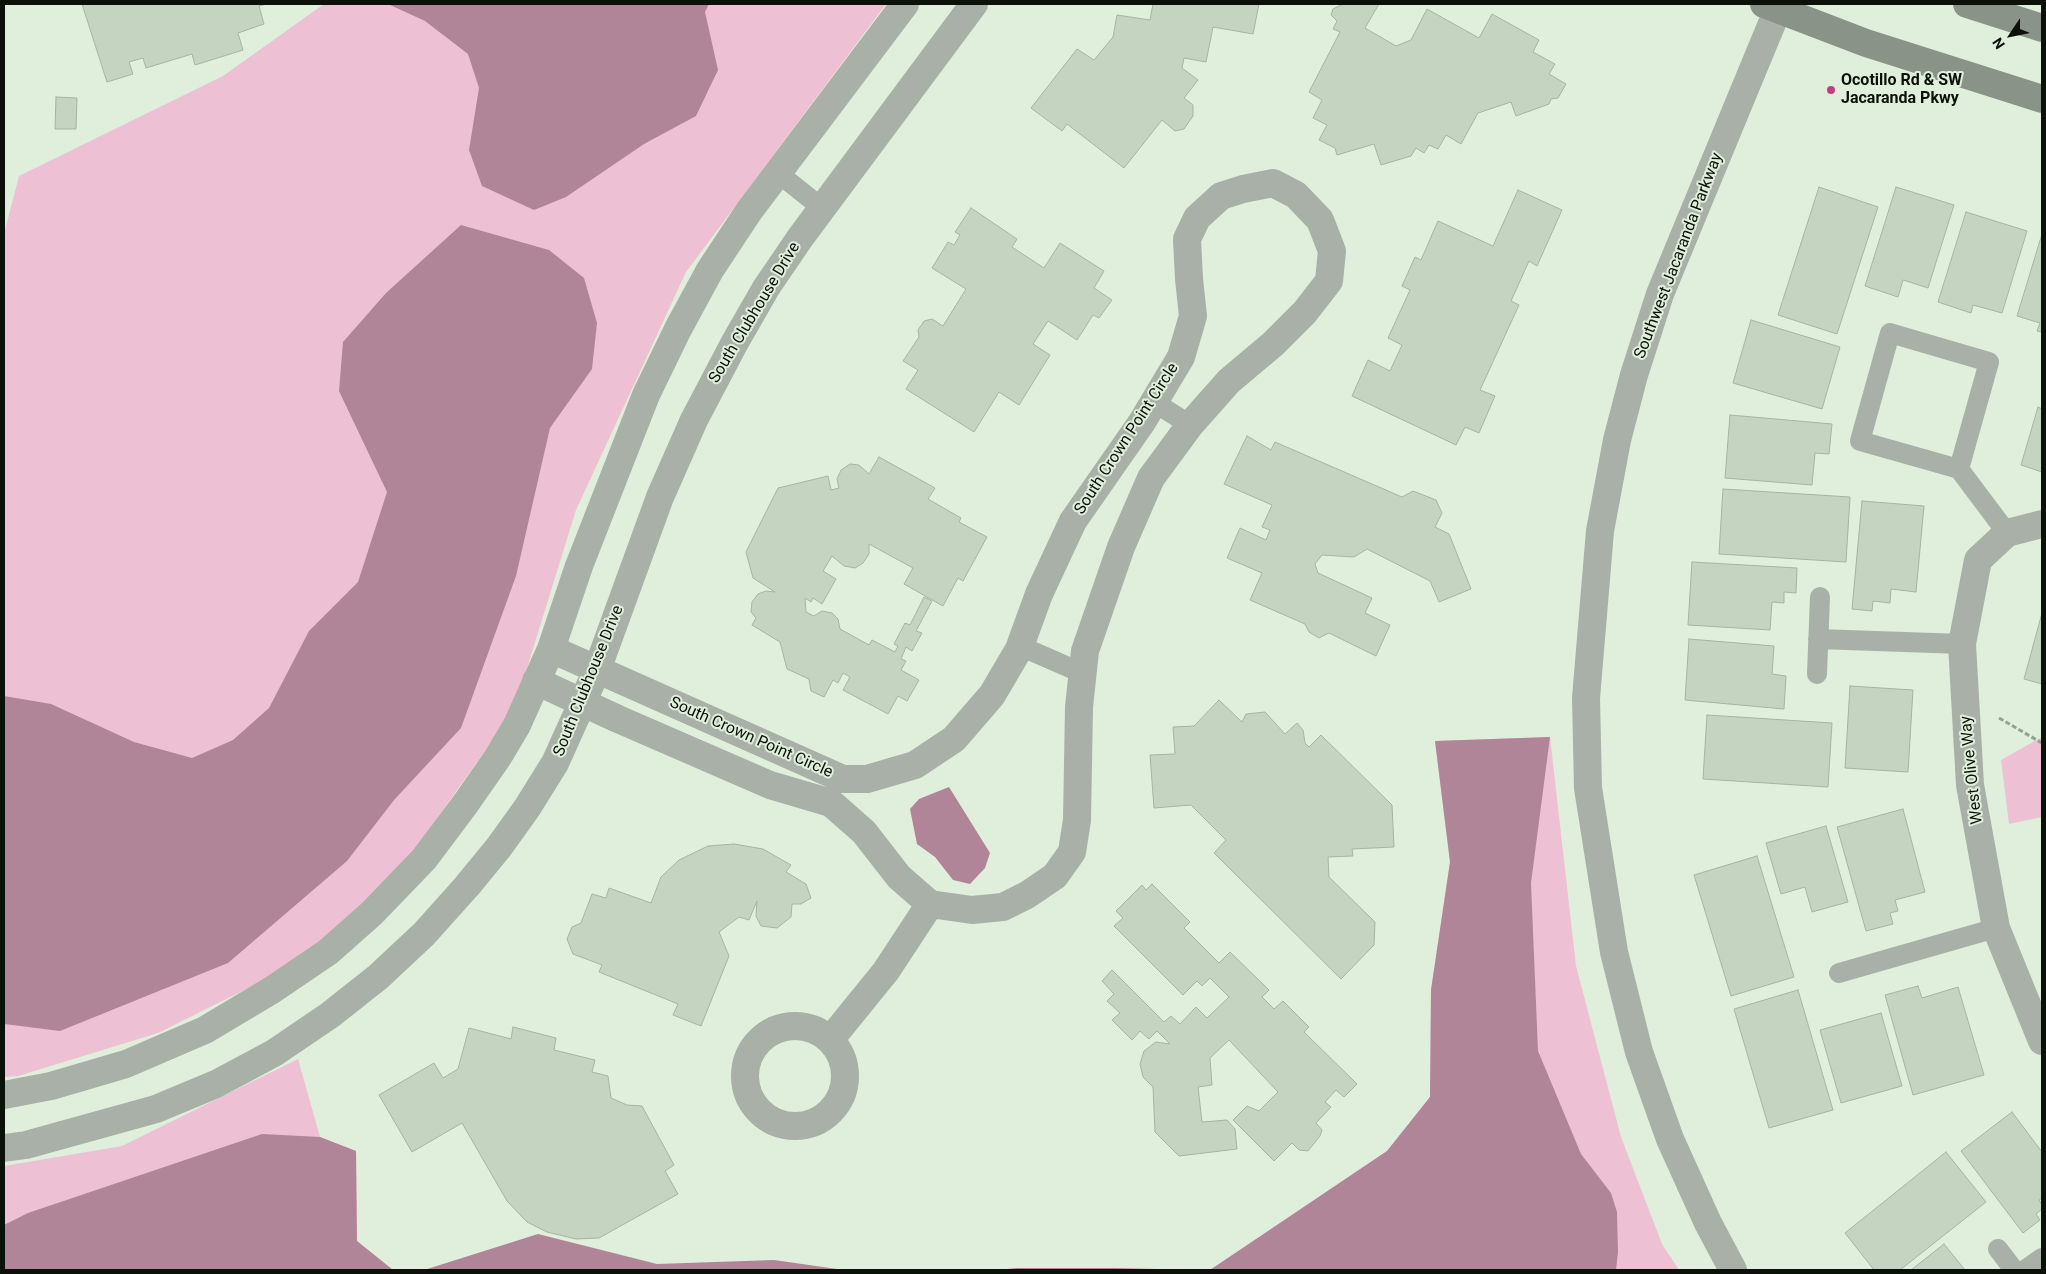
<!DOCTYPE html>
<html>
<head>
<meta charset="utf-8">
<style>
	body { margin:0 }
	#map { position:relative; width:2046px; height:1274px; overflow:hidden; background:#dfefdb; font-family:Roboto,sans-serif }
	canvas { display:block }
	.frame { position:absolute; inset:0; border:5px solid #0b1009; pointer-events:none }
	.north { position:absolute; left:1986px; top:10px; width:50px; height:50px; -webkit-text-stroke:4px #dfefdb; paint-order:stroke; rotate:236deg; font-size:14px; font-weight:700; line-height:20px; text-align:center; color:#0b1009 }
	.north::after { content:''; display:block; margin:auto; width:18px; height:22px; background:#0b1009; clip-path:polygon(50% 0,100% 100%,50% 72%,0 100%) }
</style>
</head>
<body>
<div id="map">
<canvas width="2046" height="1274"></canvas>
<div class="frame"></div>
<div class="north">N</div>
</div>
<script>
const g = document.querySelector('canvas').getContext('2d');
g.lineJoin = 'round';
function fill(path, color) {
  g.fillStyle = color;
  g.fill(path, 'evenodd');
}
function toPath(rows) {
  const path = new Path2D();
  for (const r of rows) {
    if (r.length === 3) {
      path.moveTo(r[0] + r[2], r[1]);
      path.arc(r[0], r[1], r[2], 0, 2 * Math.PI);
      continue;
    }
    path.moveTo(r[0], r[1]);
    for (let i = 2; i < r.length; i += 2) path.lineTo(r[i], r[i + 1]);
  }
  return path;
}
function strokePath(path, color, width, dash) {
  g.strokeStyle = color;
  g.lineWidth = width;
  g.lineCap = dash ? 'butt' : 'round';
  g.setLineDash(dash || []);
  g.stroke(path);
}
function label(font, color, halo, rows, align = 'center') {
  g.font = font + ' Roboto,sans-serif';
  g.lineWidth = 4;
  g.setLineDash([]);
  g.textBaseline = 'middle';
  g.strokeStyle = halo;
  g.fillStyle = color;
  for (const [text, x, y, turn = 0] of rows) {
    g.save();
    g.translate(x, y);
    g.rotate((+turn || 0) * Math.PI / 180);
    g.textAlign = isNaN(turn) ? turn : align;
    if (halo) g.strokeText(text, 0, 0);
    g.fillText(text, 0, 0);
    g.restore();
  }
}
fill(toPath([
	[324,4,886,4,686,272,576,510,514,710,398,873,313,956,158,1033,18,1076,4,1077,4,234,19,176,223,76],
	[1550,737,1576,966,1621,1137,1662,1244,1679,1270,1210,1270,1387,1151,1430,1097,1431,990,1450,862,1435,741],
	[2042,737,2042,817,2009,824,2001,760],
	[298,1059,320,1137,356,1151,357,1241,393,1270,4,1270,4,1166,122,1146]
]), '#edc0d3');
fill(toPath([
	[388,4,709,4,705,12,718,70,696,116,644,144,566,197,534,210,482,186,469,150,479,88,468,54,425,21],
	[461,225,549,250,584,278,597,323,592,369,550,428,516,576,461,728,394,800,347,861,228,963,60,1031,4,1024,4,696,51,704,134,742,192,758,233,740,269,708,309,631,358,582,387,492,339,391,343,342,386,293],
	[1550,737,1531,883,1538,1051,1581,1154,1611,1193,1617,1212,1618,1252,1616,1270,1210,1270,1387,1151,1430,1097,1431,990,1450,862,1435,741],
	[949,787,990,853,985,868,970,884,953,880,935,857,917,844,910,809,919,799],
	[262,1134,320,1137,356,1151,357,1241,393,1270,4,1270,4,1225,28,1213],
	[538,1234,657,1264,774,1260,844,1270,424,1270],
	[1016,1268,1115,1268,1200,1270,998,1270]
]), '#b18598');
const building = toPath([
	[82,4,267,4,259,6,264,24,238,33,243,50,195,65,192,54,146,68,143,58,129,62,133,74,107,82,82,4],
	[1153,4,1259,4,1253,34,1213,27,1206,62,1184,58,1182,68,1198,80,1184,98,1193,105,1193,116,1184,129,1175,131,1162,120,1124,168,1067,124,1062,131,1031,108,1077,49,1094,60,1113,37,1117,15,1150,20,1153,4],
	[1343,4,1379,4,1365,28,1396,46,1411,40,1427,9,1479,38,1492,14,1539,40,1533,52,1555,64,1549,74,1566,84,1558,98,1551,99,1549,104,1516,116,1511,102,1478,113,1461,144,1446,135,1438,149,1429,145,1424,153,1416,148,1411,156,1381,165,1374,144,1337,155,1335,148,1319,140,1327,125,1313,118,1322,100,1309,92,1340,32,1333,29,1337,21,1331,15,1333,9,1343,4],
	[56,97,77,98,76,129,55,129,56,97],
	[1819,187,1878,207,1837,334,1778,315,1819,187],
	[1896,187,1954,205,1928,288,1903,280,1898,297,1865,286,1896,187],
	[1518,190,1562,210,1537,266,1529,261,1511,301,1519,305,1480,390,1495,396,1479,433,1465,427,1456,445,1352,396,1368,360,1390,371,1402,345,1388,338,1410,290,1402,286,1415,257,1421,260,1438,221,1493,246,1518,190],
	[971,208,1017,239,1012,247,1044,268,1060,243,1104,271,1094,288,1112,300,1099,318,1093,315,1077,340,1048,321,1033,344,1050,355,1019,405,999,392,974,432,906,389,918,370,903,361,919,337,918,330,924,321,932,319,943,326,966,289,932,268,948,242,954,245,960,235,955,232,971,208],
	[1966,212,2027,231,2002,313,1973,305,1971,313,1938,302,1966,212],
	[2042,234,2042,332,2037,331,2040,323,2017,316,2042,234],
	[1751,320,1840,347,1822,409,1733,383,1751,320],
	[2038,407,2042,409,2042,472,2021,465,2038,407],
	[1730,415,1832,424,1829,454,1815,453,1812,485,1725,478,1730,415],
	[1247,436,1271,450,1275,442,1402,497,1413,491,1436,500,1442,513,1435,527,1449,534,1471,589,1439,602,1430,581,1367,549,1354,557,1322,555,1315,564,1318,573,1372,598,1365,613,1390,625,1376,656,1329,633,1319,638,1309,632,1305,624,1250,600,1262,573,1227,558,1240,528,1266,540,1270,530,1262,527,1272,505,1224,484,1247,436],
	[879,457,935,488,928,499,961,518,959,522,987,537,963,581,958,578,943,606,904,584,913,568,869,544,869,554,863,563,855,568,844,566,832,556,823,571,836,579,822,604,813,598,811,602,805,598,806,612,814,616,822,611,832,613,838,619,840,629,869,645,872,640,895,652,898,646,894,644,905,623,910,625,924,597,932,601,916,631,922,633,912,651,906,647,901,659,906,661,901,670,919,680,907,701,898,696,888,714,843,690,850,677,843,673,838,683,833,680,824,697,811,691,809,679,787,669,780,642,752,625,756,618,751,612,752,602,758,594,766,591,775,592,753,578,746,552,778,488,828,476,831,490,839,488,837,479,841,470,850,464,859,465,869,474,879,457],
	[1723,489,1850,497,1846,562,1719,554,1723,489],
	[1862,501,1924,506,1916,592,1891,589,1890,603,1873,601,1872,611,1852,609,1862,501],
	[1692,562,1797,568,1796,593,1784,592,1784,603,1772,602,1770,630,1688,625,1692,562],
	[2042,613,2042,684,2024,679,2042,613],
	[1689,639,1774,646,1772,674,1786,676,1784,709,1685,700,1689,639],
	[1850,686,1913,690,1908,772,1845,768,1850,686],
	[1219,700,1242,722,1246,714,1265,712,1285,734,1297,723,1303,730,1305,743,1309,747,1321,735,1392,805,1394,847,1352,849,1353,856,1328,857,1329,877,1375,922,1374,945,1341,979,1214,853,1226,840,1191,805,1154,808,1150,755,1175,754,1173,727,1194,726,1219,700],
	[1707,715,1832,723,1828,787,1703,779,1707,715],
	[1903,809,1925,892,1895,900,1898,911,1890,913,1893,924,1866,931,1837,827,1903,809],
	[1826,826,1848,902,1812,912,1805,887,1781,894,1766,843,1826,826],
	[734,844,763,849,791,865,786,872,806,884,811,898,801,904,792,904,791,917,777,928,761,926,756,916,757,901,749,920,739,917,719,932,729,956,701,1026,673,1015,678,1004,599,972,602,965,573,954,567,939,572,927,581,923,592,894,606,898,609,888,651,903,661,877,679,860,708,846,734,844],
	[1757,856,1794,977,1731,996,1694,875,1757,856],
	[1152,884,1190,922,1184,928,1219,963,1230,952,1269,990,1262,997,1274,1009,1283,1001,1309,1027,1304,1032,1357,1084,1344,1097,1336,1090,1325,1102,1331,1107,1316,1123,1322,1130,1320,1136,1308,1151,1299,1150,1292,1143,1274,1161,1233,1120,1247,1106,1259,1111,1278,1092,1229,1040,1210,1058,1212,1085,1198,1087,1202,1122,1227,1120,1235,1129,1237,1149,1179,1156,1155,1132,1153,1087,1143,1077,1140,1064,1144,1051,1156,1042,1170,1044,1157,1031,1149,1039,1140,1031,1132,1040,1112,1020,1120,1013,1107,1001,1114,994,1102,981,1112,970,1164,1022,1171,1016,1180,1024,1196,1007,1207,1018,1229,997,1210,978,1202,986,1197,981,1183,995,1114,926,1123,918,1116,911,1142,885,1146,890,1152,884],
	[1918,986,1922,998,1958,987,1984,1075,1913,1095,1885,995,1918,986],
	[1798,990,1833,1110,1769,1128,1734,1009,1798,990],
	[1881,1013,1902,1086,1841,1103,1820,1030,1881,1013],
	[513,1027,556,1038,554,1050,595,1060,592,1072,608,1076,611,1098,627,1105,642,1106,674,1165,665,1171,678,1194,599,1238,576,1239,547,1232,527,1222,507,1201,462,1123,412,1152,379,1095,434,1063,443,1078,458,1069,469,1028,511,1039,513,1027],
	[2012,1112,2042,1152,2042,1198,2039,1200,2042,1205,2042,1209,2036,1214,2040,1220,2023,1233,1961,1151,2012,1112],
	[1946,1152,1986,1202,1900,1270,1874,1270,1845,1233,1946,1152],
	[1944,1244,1965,1270,1911,1270,1944,1244]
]);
fill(building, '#c5d4c1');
strokePath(building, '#a5b4a1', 1);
strokePath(toPath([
	[1999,718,2042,743]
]), '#95a191', 3, [5, 2.5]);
strokePath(toPath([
	[778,173,822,208],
	[1154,402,1190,425],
	[1959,469,1989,362,1890,333,1860,441,1959,469,2007,533],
	[1818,639,1962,644],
	[1020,646,1082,673],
	[1817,674,1820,597],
	[1839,973,1996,928],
	[1998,1249,2014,1270],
	[2025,1270,2042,1258]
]), '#a9b0a7', 20);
strokePath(toPath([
	[2042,524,2007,533,1978,560,1962,644,1970,785,1996,928,2042,1041],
	[536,681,618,719,770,785,831,803,864,832,899,877,930,904,972,910,1003,907,1027,895,1055,876,1072,852,1077,820,1079,707,1085,651,1121,547,1151,478,1190,425,1229,381,1273,344,1305,312,1329,281,1332,251,1320,220,1296,195,1273,183,1243,189,1221,196,1197,218,1187,239,1189,279,1193,316,1181,357,1142,422,1073,521,1039,594,1019,649,992,695,954,739,915,765,867,779,843,779,551,649],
	[795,1076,50],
	[830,1040,886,971,930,904],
	[4,1095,51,1086,126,1064,205,1030,272,990,328,952,372,913,424,859,466,803,498,757,517,725,551,649,579,566,646,395,678,329,710,270,749,211,905,4],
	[4,1148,26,1145,156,1109,216,1084,274,1053,330,1015,378,977,424,934,467,886,499,847,527,808,555,763,597,670,660,497,694,420,735,342,766,288,800,238,974,4]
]), '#a9b0a7', 28);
strokePath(toPath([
	[1733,1270,1708,1223,1670,1139,1639,1052,1614,952,1588,788,1586,698,1600,531,1617,440,1634,375,1660,294,1780,4]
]), '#a9b0a7', 28);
strokePath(toPath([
	[1764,4,1866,43,2042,99],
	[1967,4,2042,28]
]), '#8a9387', 28);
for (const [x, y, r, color] of [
	[1831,90,5,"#c13e85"]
]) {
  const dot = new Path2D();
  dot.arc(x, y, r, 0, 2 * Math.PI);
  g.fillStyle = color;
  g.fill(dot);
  strokePath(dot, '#dfefdb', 2);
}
label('bold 16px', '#0b1009', '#dfefdb', [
	["Ocotillo Rd & SW",1841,81],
	["Jacaranda Pkwy",1841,99]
], 'left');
label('16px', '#0b1009', '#dfefdb', [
	["Southwest Jacaranda Parkway",1679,256,-69],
	["South Clubhouse Drive",755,313,-59],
	["South Crown Point Circle",1127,439,-57],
	["South Clubhouse Drive",589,681,-68],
	["South Crown Point Circle",751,738,24],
	["West Olive Way",1972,770,-96]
]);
</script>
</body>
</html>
